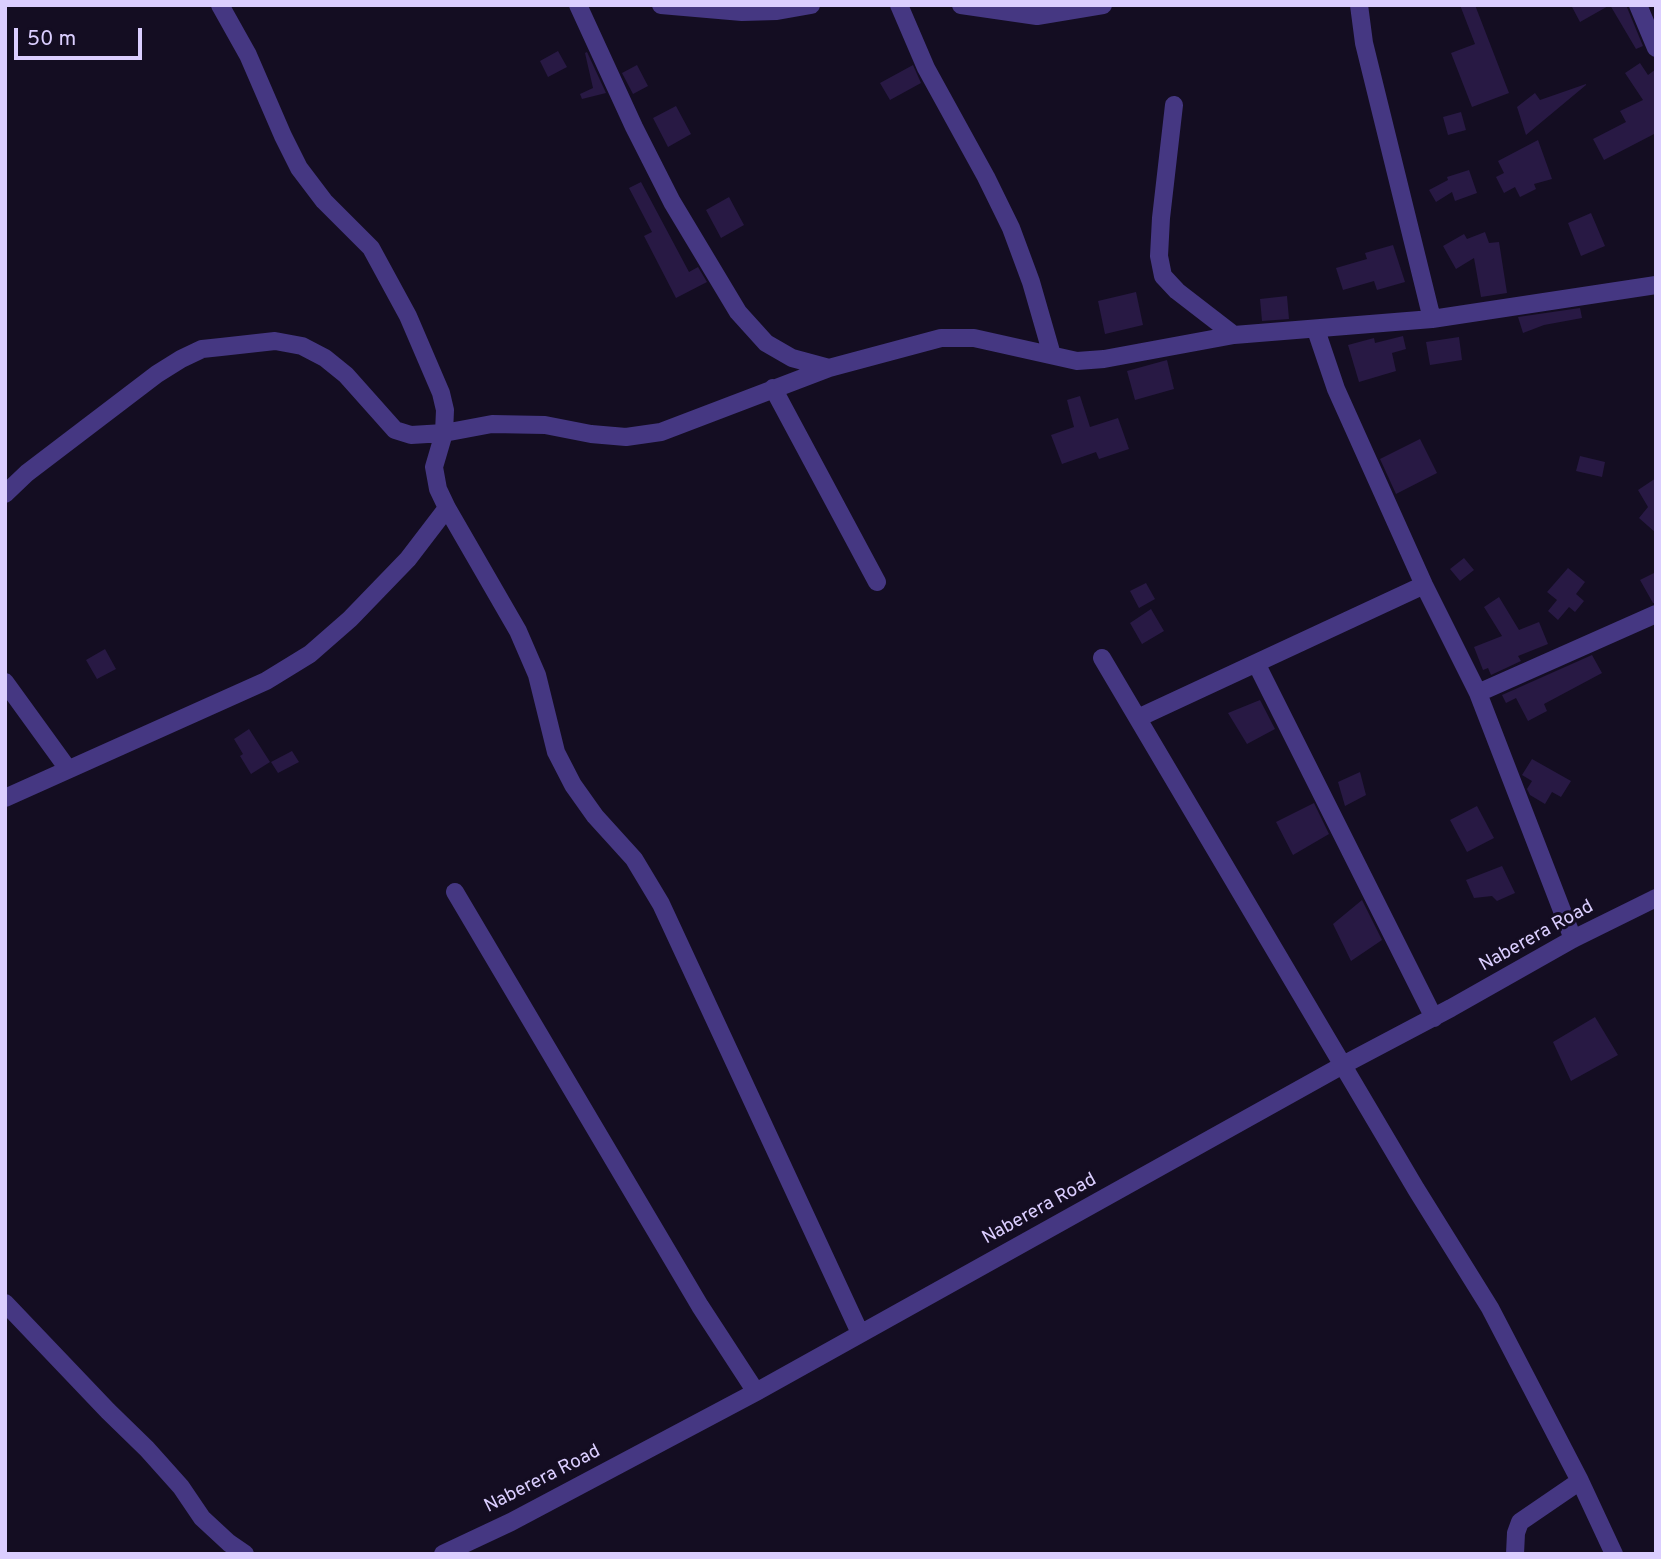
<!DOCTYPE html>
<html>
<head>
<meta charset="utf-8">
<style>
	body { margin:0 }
	#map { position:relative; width:1661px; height:1559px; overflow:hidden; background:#140d22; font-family:Overpass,sans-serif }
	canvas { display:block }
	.frame { position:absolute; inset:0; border:7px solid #dbceff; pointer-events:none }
	.scale { position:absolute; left:14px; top:28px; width:128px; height:32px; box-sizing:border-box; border:4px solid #dbceff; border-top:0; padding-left:9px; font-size:21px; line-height:24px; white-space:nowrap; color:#dbceff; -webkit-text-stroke:5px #140d22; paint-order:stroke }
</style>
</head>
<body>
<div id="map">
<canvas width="1661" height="1559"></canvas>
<div class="frame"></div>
<div class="scale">50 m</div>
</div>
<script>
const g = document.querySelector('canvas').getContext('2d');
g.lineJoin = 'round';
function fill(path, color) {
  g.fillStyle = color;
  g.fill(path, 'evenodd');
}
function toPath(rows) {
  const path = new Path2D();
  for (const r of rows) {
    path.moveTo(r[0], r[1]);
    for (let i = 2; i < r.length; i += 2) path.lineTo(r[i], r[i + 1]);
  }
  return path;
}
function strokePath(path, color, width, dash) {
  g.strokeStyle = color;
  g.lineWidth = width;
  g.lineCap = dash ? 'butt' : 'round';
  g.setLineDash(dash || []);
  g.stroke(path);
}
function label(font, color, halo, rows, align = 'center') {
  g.font = font + ' Overpass,sans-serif';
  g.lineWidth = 6;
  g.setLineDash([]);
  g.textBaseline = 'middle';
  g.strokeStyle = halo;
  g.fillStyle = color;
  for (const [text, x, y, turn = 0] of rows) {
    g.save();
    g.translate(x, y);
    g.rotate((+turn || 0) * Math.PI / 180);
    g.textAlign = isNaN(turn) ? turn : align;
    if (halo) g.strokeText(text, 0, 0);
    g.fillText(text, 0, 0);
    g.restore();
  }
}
fill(toPath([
	[1460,5,1475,5,1509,93,1472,107,1451,53,1475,44],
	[1571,5,1610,5,1580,22],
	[1610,5,1626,5,1643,46,1636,49],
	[558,51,567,67,548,77,540,61],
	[587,52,606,93,582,99,580,94,593,88,585,53],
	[1640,63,1648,75,1656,69,1656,133,1604,160,1593,139,1626,122,1620,111,1643,100,1625,73],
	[637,65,648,86,633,94,622,73],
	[913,65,921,83,890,100,880,83],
	[1586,84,1586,85,1526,135,1517,107,1535,93,1540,100],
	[676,106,691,134,668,147,653,118],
	[1461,112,1466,130,1448,135,1443,117],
	[1538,140,1552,179,1534,184,1536,189,1520,197,1515,187,1504,193,1496,177,1504,173,1498,161],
	[1469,170,1477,193,1455,201,1452,192,1436,202,1429,190,1448,180,1447,177],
	[641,182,689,272,698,267,707,282,676,298,644,236,652,232,629,188],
	[729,197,744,225,721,238,706,210],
	[1591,213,1605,246,1581,256,1568,223],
	[1485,232,1489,243,1499,242,1507,293,1481,297,1474,258,1456,269,1443,246,1464,234,1467,239],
	[1393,245,1405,282,1377,290,1374,281,1343,290,1336,268,1367,259,1365,253],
	[1136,292,1143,325,1105,334,1098,301],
	[1287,296,1289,319,1262,321,1260,299],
	[1580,308,1582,318,1544,325,1523,333,1518,317],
	[1403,336,1406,349,1392,353,1396,371,1359,382,1348,345,1374,338,1375,343],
	[1459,337,1462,360,1430,365,1426,342],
	[1167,360,1174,389,1135,400,1127,371],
	[1080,396,1090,427,1118,418,1129,449,1099,459,1096,452,1062,464,1051,435,1074,427,1067,400],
	[1420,439,1437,473,1396,494,1380,459],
	[1580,456,1605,462,1602,477,1576,471],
	[1656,478,1656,533,1639,518,1648,507,1638,490],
	[1464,558,1474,570,1460,581,1450,569],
	[1568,568,1585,582,1576,594,1584,601,1575,612,1569,607,1558,620,1548,611,1557,600,1547,592],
	[1656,572,1656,603,1653,603,1640,580],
	[1146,583,1155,599,1139,608,1130,591],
	[1499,597,1519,630,1539,622,1548,644,1518,656,1521,661,1491,675,1488,668,1483,670,1474,647,1502,636,1484,607],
	[1151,609,1164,631,1142,644,1130,623],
	[105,649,116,669,97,679,86,660],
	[1592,655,1602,673,1544,704,1547,711,1528,721,1516,698,1506,703,1502,695],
	[1260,700,1275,729,1247,744,1228,713],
	[249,729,270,762,251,774,240,756,243,754,234,739],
	[292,751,299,762,278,773,271,762],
	[1532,759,1571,781,1561,797,1552,792,1545,804,1530,795,1527,789,1532,781,1522,775],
	[1360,772,1366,795,1345,806,1338,782],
	[1314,803,1329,834,1293,855,1276,822],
	[1477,806,1494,838,1467,852,1450,820],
	[1502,866,1515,893,1497,901,1492,896,1474,898,1466,880],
	[1362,900,1382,940,1351,961,1333,924],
	[1595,1017,1618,1055,1571,1081,1553,1042]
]), '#281944');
strokePath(toPath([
	[220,5,248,55,283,136,299,168,324,201,371,248,408,316,441,393,445,410,444,433,434,467,438,489,447,508,518,631,537,675,556,752,573,785,595,816,634,859,661,904,860,1333],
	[578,5,634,127,672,202,738,312,766,343,792,358,829,368],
	[661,5,742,12,777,11,811,5],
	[899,5,926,68,986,177,1011,228,1031,282,1052,355],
	[961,5,1037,16,1103,5],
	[1359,5,1364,43,1432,319],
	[1638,5,1656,48],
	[1174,105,1161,218,1159,256,1163,276,1177,291,1234,335],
	[1316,330,1336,389,1424,585,1478,693,1573,939],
	[773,388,877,582],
	[5,494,27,473,157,374,181,359,202,349,221,347,275,341,302,346,325,358,346,375,395,430,411,435,444,433,492,424,545,425,591,434,626,437,661,432,829,368,941,338,974,338,1077,361,1104,359,1234,335,1432,319,1656,285],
	[1102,658,1416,1189,1490,1308,1580,1481,1614,1554],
	[1256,663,1434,1018],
	[5,682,68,769],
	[1478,693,1656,614],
	[1138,718,1424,585],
	[5,798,266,681,310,654,350,619,408,559,447,508],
	[455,892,700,1306,756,1392],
	[5,1303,108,1411,147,1449,181,1487,202,1518,229,1543,245,1554],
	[443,1554,511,1522,756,1392,1343,1065,1451,1008,1573,939,1656,898],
	[1515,1554,1516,1533,1520,1522,1580,1481]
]), '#453782', 18);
label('19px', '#dbceff', '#140d22', [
	["Naberera Road",1537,937,-29],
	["Naberera Road",1040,1210,-29],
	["Naberera Road",543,1480,-27]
]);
</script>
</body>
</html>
